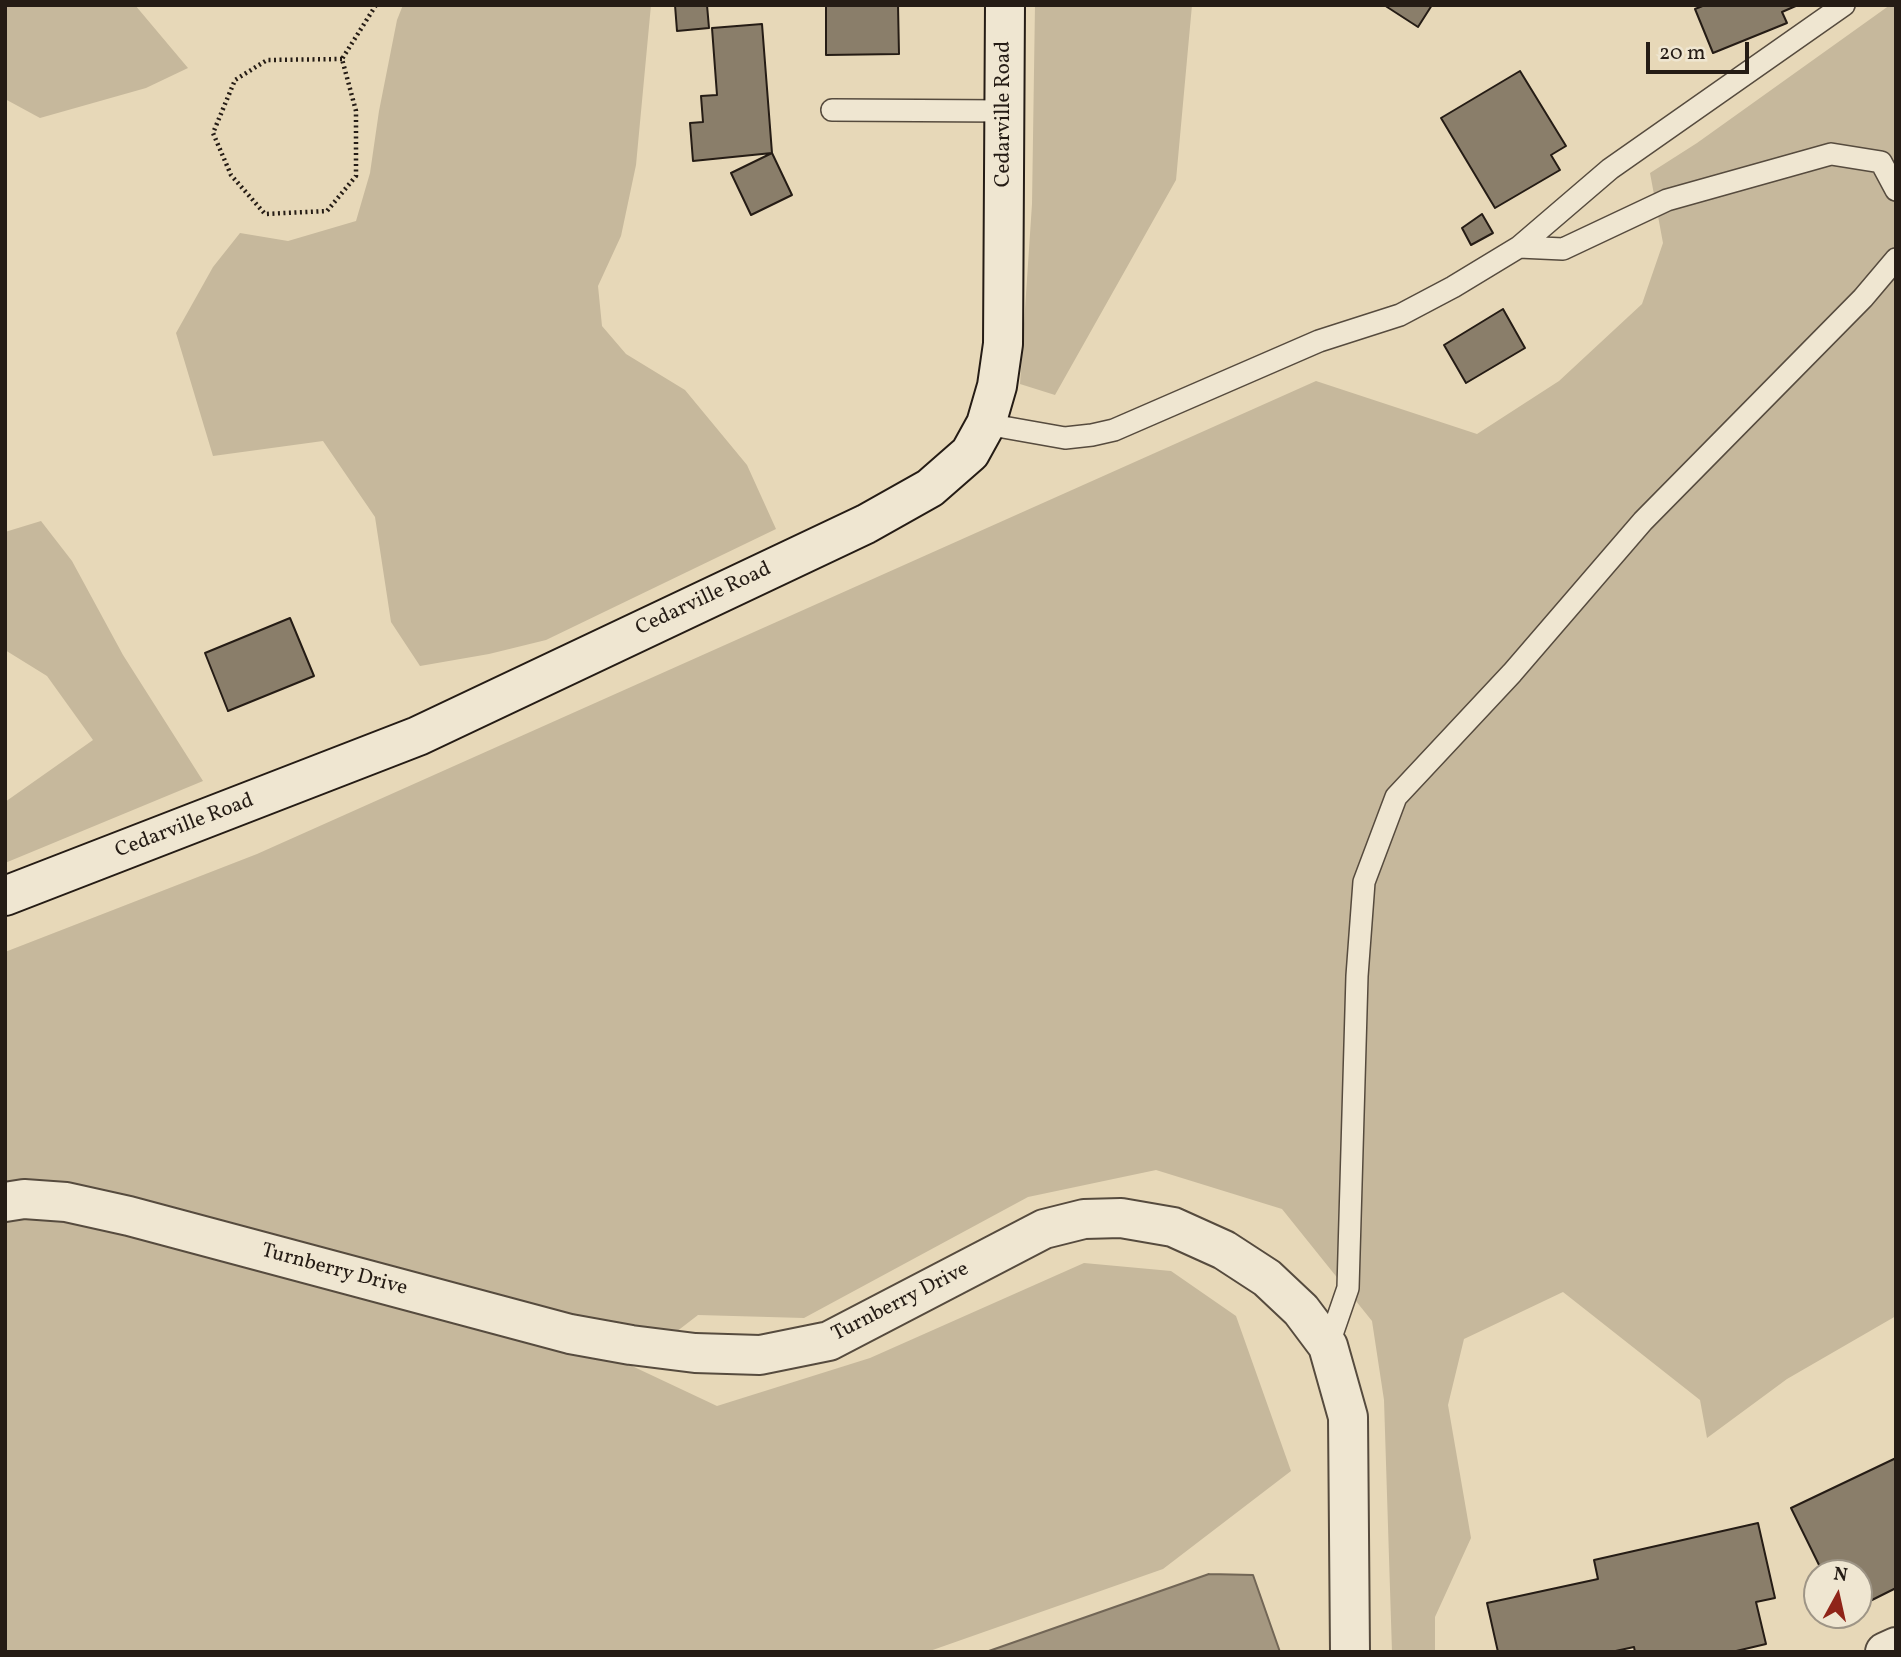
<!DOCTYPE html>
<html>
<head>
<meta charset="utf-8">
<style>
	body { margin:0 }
	#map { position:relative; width:1901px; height:1657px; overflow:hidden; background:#e7d8b8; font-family:Vollkorn,serif }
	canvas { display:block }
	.frame { position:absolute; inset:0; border:7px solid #251c15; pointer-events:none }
	.north { position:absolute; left:1803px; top:1559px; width:70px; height:70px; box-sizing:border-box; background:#efe6d1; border:2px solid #9e9586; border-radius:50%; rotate:8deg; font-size:19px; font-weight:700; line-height:28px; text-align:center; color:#251c15 }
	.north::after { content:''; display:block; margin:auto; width:24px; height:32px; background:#8f2418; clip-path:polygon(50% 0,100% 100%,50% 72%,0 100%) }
	.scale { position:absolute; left:1646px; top:42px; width:103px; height:32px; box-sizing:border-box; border:4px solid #251c15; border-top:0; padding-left:9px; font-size:21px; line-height:24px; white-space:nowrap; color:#251c15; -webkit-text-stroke:5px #efe6d1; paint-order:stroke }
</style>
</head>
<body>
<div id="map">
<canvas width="1901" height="1657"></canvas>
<div class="frame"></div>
<div class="north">N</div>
<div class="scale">20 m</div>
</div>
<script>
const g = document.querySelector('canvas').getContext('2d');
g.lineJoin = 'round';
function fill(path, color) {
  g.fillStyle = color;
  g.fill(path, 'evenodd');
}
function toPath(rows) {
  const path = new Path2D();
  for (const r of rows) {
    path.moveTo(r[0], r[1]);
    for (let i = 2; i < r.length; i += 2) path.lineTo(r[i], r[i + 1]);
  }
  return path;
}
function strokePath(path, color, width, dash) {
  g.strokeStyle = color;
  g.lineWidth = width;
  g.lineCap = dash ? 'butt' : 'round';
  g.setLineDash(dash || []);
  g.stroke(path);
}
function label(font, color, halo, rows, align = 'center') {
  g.font = font + ' Vollkorn,serif';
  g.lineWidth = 7;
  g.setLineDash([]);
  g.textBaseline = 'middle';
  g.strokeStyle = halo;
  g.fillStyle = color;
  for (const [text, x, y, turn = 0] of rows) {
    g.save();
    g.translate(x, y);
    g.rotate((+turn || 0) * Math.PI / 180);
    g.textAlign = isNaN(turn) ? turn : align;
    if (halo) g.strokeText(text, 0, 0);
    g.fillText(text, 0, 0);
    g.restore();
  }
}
fill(toPath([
	[5,5,135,5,188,68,146,88,40,118,5,99],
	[403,5,651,5,636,165,621,236,598,286,602,326,626,354,685,390,747,465,776,529,546,640,489,654,420,666,391,622,375,517,323,441,213,456,176,333,213,267,240,233,288,241,356,221,370,173,379,111,397,20],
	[1035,5,1192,5,1176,180,1055,395,1020,384,1032,204],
	[1890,5,1896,5,1896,1316,1787,1379,1707,1438,1700,1400,1563,1292,1464,1339,1448,1405,1471,1538,1435,1617,1435,1652,1392,1652,1384,1400,1372,1321,1282,1209,1156,1170,1028,1197,804,1318,698,1315,632,1366,717,1406,870,1358,1084,1263,1171,1271,1236,1316,1291,1471,1163,1569,927,1652,5,1652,5,952,257,854,1316,381,1477,434,1559,381,1642,304,1663,243,1650,173,1697,143],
	[41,521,72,561,123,655,203,781,5,863,5,802,93,740,47,676,5,650,5,532]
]), '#c6b89c');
const water = toPath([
	[1209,1574,1253,1575,1280,1652,986,1652,1209,1574]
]);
fill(water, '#a59881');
strokePath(water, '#726656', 2);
const building = toPath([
	[675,5,707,5,709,28,677,31,675,5],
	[826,5,898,5,899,54,826,55,826,5],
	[1384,5,1432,5,1418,27,1384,5],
	[1705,5,1798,5,1782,12,1787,23,1713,53,1695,9,1705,5],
	[762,24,772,153,693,161,690,123,703,122,701,96,717,95,712,28,762,24],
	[1520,71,1566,146,1551,155,1560,170,1495,208,1441,118,1520,71],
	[772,153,792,195,751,215,731,173,772,153],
	[1482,214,1493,233,1471,245,1462,228,1482,214],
	[1503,309,1525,348,1466,383,1444,345,1503,309],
	[290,618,314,676,228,711,205,653,290,618],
	[1896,1458,1896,1588,1862,1605,1859,1600,1859,1573,1823,1573,1791,1508,1896,1458],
	[1758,1523,1775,1598,1756,1602,1766,1644,1732,1652,1635,1652,1634,1647,1611,1652,1498,1652,1487,1603,1598,1579,1594,1560,1758,1523]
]);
fill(building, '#8a7e6a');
strokePath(building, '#251c15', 2);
const lane = toPath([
	[832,110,1005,111],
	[1519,247,1563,249,1667,200,1831,154,1881,162,1896,190],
	[986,424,1065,438,1092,435,1114,430,1319,341,1400,315,1453,287,1519,247,1610,169,1844,5],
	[1328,1346,1348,1288,1357,976,1364,882,1396,797,1512,673,1643,521,1863,298,1896,259]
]);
const street = toPath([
	[5,1202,24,1199,66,1202,129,1216,570,1334,631,1345,695,1353,760,1355,829,1341,1044,1229,1084,1219,1121,1218,1173,1227,1224,1250,1267,1278,1301,1310,1328,1346,1348,1417,1350,1652],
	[1885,1652,1896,1647]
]);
const secondary = toPath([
	[5,896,418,736,866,524,930,488,970,453,986,424,997,386,1003,344,1005,5]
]);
strokePath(lane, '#564b3e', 24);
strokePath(street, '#564b3e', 42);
strokePath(secondary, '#251c15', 42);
strokePath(toPath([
	[342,59,267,60,235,80,213,133,231,175,265,214,327,211,356,176,356,111,342,59,376,5]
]), '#251c15', 4.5, [2, 3.5]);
strokePath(lane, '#efe6d1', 21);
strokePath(street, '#efe6d1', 38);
strokePath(secondary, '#efe6d1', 38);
label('21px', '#251c15', '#efe6d1', [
	["Cedarville Road",1005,114,-90],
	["Cedarville Road",704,600,-25],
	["Cedarville Road",185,827,-21],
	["Turnberry Drive",334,1271,15],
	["Turnberry Drive",901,1303,-27]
]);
</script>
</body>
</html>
